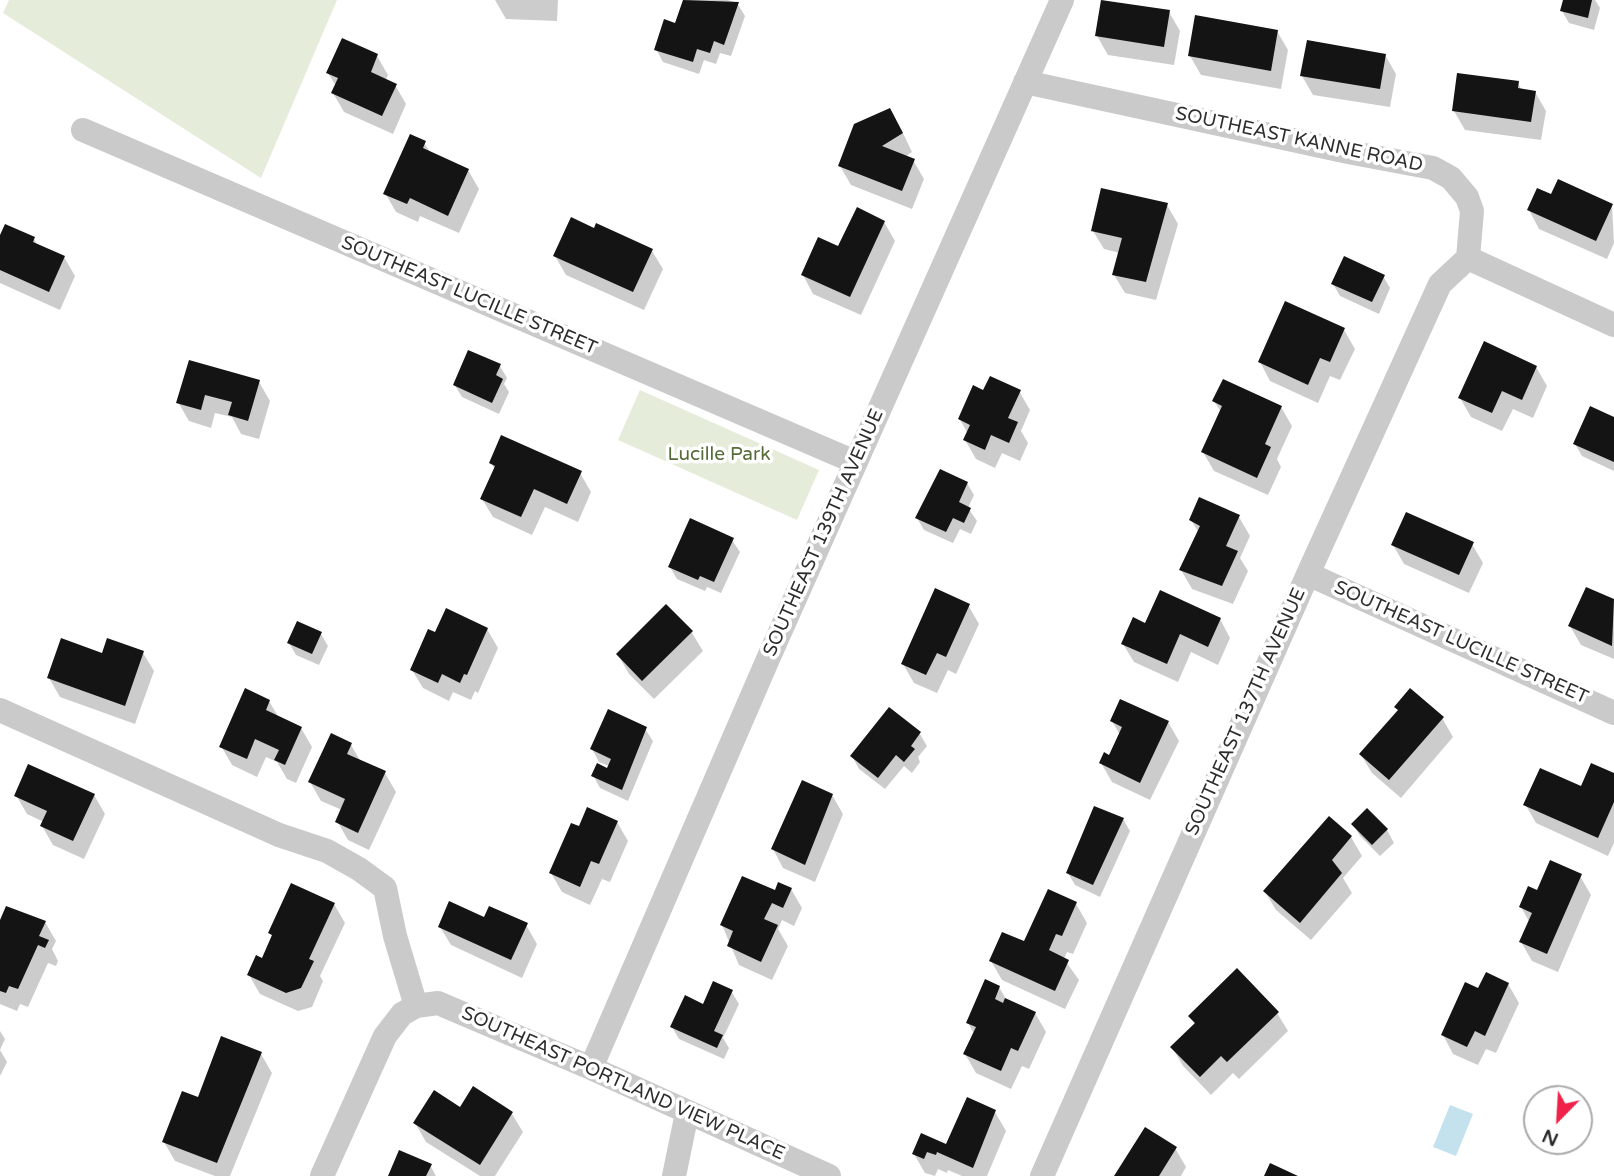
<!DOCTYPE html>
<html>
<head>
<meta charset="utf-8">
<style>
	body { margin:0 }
	#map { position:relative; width:1614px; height:1176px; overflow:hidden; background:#fff; font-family:"Varela Round",sans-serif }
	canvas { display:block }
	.north { position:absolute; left:1523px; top:1085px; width:70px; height:70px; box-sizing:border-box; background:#fff; border:2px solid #ababab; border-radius:50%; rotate:204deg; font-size:19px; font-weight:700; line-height:28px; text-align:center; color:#2d2d2d }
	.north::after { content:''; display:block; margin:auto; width:24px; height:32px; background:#f12249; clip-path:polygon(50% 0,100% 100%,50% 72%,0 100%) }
</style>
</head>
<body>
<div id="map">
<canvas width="1614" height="1176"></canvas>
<div class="north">N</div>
</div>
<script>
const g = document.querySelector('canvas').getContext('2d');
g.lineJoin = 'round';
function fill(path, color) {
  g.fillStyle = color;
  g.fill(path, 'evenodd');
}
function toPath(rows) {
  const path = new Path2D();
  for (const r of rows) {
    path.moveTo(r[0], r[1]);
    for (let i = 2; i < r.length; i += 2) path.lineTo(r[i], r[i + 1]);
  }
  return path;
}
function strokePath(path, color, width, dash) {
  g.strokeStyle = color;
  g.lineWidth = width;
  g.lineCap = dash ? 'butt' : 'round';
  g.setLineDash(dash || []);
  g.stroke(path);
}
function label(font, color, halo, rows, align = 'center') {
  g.font = font + ' "Varela Round",sans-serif';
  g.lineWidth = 7;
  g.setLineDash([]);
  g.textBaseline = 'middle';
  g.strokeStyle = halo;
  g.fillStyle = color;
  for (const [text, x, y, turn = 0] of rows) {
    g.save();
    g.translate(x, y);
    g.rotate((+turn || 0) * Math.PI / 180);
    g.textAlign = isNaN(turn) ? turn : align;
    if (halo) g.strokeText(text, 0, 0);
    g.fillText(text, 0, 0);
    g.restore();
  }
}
fill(toPath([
	[9,0,337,0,261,178,3,13],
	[640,390,819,470,797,520,618,440]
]), '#e5ecd9');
fill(toPath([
	[1450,1105,1473,1114,1456,1156,1433,1147]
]), '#c4e2ed');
fill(toPath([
	[495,0,558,0,557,21,506,19],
	[685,0,728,0,737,3,745,16,731,56,720,53,716,64,704,60,699,74,663,62,656,49,676,25],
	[1565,0,1595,0,1600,8,1594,30,1569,23,1562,11],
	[1169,12,1180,31,1174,65,1108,55,1097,36],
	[1277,31,1288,50,1281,89,1201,75,1190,56],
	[1385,55,1396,74,1390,107,1313,95,1302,76],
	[377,56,388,75,385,81,395,85,406,104,393,134,344,112,333,93,336,86,328,73],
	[1518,83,1522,91,1535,92,1546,111,1541,140,1465,130,1454,111],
	[901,129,912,152,905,157,913,160,924,179,912,209,851,185,840,166],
	[424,143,431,153,468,170,479,189,459,233,420,216,418,222,396,212,385,193],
	[1552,197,1612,205,1614,243,1607,259,1539,229,1529,210],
	[1167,205,1178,224,1156,300,1125,293,1114,275,1120,253,1104,249,1093,231],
	[884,222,895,241,861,315,813,294,803,275],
	[34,239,38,246,64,257,75,276,60,310,0,283,0,240],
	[652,251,663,269,644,310,566,275,555,256],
	[1383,276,1390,288,1379,314,1340,296,1333,284],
	[1344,330,1355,349,1340,380,1330,376,1318,403,1270,381,1260,362],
	[190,362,259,382,270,401,259,439,241,434,232,417,215,413,211,428,189,421,178,402],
	[500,366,507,378,504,384,509,392,499,414,462,397,454,384],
	[1536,367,1547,386,1533,418,1513,409,1502,431,1471,417,1460,398],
	[1019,391,1030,410,1021,431,1028,443,1020,461,1002,453,995,468,976,459,965,440,968,434,959,418,984,393],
	[1214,401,1281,407,1292,426,1277,459,1281,467,1268,495,1214,471,1203,452,1221,412],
	[1614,418,1614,471,1582,456,1575,444],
	[491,462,580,473,591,492,578,522,545,507,532,535,493,517,482,499,495,470],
	[967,483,974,495,968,508,977,521,971,534,960,529,953,543,924,530,917,518],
	[1239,517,1250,536,1240,558,1248,571,1233,604,1192,589,1181,570,1199,533,1191,520],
	[732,540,740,552,721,593,707,587,705,591,677,579,670,567],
	[1472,544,1483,563,1469,593,1404,564,1393,545],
	[1587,589,1614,601,1614,659,1581,645,1570,626],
	[968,605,979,624,956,674,948,670,937,693,914,683,903,664],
	[666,607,692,633,703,651,654,699,629,674,618,655],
	[1220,619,1230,638,1218,665,1191,652,1178,682,1134,662,1123,644,1146,625],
	[487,629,498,648,478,693,475,691,471,700,453,692,449,701,423,688,412,670,436,634],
	[321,634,328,646,319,665,296,655,289,643],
	[143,653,154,671,135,724,60,697,49,678],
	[269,701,279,718,301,728,312,747,296,783,287,779,277,762,266,757,257,777,232,765,221,746],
	[1399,711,1442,718,1453,737,1401,798,1372,773,1361,755],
	[1112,721,1168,722,1179,741,1150,800,1112,782,1101,763,1110,757,1120,735],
	[645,729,653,741,628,801,600,788,593,775,608,771,609,766,599,762,592,749],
	[920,734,927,746,918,757,920,762,912,773,904,766,885,789,859,769,852,756],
	[331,735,351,745,361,762,385,773,396,792,369,850,348,840,337,821,342,810,321,801,310,782],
	[1614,775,1614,843,1608,856,1536,823,1525,804],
	[16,795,94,795,105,814,84,859,53,845,42,826,44,822,27,814],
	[832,795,843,814,815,882,783,868,773,849],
	[1329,818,1351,837,1362,856,1343,878,1352,893,1311,940,1276,910,1265,892],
	[1123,819,1130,831,1100,897,1075,885,1068,873],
	[617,822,628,841,610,882,602,879,590,905,562,892,551,873,580,829],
	[1353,824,1387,830,1394,843,1380,856,1360,836],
	[1580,876,1591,895,1558,972,1532,961,1521,942,1530,923,1521,907,1538,892],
	[791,889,802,908,794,926,782,920,778,929,788,946,772,980,739,965,722,925,776,892],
	[334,904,345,923,320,976,323,981,312,1007,298,1011,260,994,249,975,263,961,273,937,270,933],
	[1076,904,1087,923,1073,954,1067,952,1064,959,1079,980,1065,1009,1002,980,991,961,1025,944],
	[485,919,526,925,537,944,522,978,451,945,440,927],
	[45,922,56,941,52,949,58,961,56,966,48,963,28,1007,20,1004,17,1011,0,1004,0,924],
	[1508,984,1519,1003,1496,1053,1486,1049,1478,1065,1453,1054,1443,1035,1479,990],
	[999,987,1007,1001,1035,1013,1046,1032,1029,1069,1022,1066,1011,1089,976,1073,965,1054,974,1034,968,1023],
	[731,991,739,1004,723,1038,729,1048,724,1059,679,1039,672,1027],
	[1277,1013,1288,1031,1239,1079,1233,1073,1211,1095,1183,1066,1172,1047,1195,1025,1190,1016],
	[0,1031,5,1039,0,1050],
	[0,1050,7,1062,0,1076],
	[261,1054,272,1073,230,1176,215,1176,175,1161,164,1142,199,1099],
	[473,1089,512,1114,523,1132,495,1176,480,1176,426,1142,415,1123,460,1109],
	[995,1112,1006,1131,987,1176,962,1176,948,1170,947,1173,938,1169,935,1176,925,1173,914,1154,947,1147],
	[1175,1148,1186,1167,1181,1176,1116,1176],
	[430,1165,436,1176,389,1176]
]), '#0003');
fill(toPath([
	[683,0,739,2,724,45,714,41,710,53,697,49,693,62,654,50,664,19,675,23],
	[1101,0,1170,10,1164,47,1095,36],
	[1563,0,1592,0,1588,18,1560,11],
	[1195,15,1278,30,1271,71,1188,56],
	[342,38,378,54,371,72,397,84,382,116,331,93,338,78,326,73],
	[1307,40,1386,54,1380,89,1300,76],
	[1457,73,1519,81,1518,88,1536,91,1531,122,1452,111],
	[890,108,903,133,882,146,915,159,902,191,838,166,854,124],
	[410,134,426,141,423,148,469,169,448,216,410,198,407,204,383,194],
	[1558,179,1613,204,1596,241,1527,210,1537,188,1551,194],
	[1101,188,1168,203,1146,282,1112,275,1122,238,1091,231],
	[857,207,885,221,850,297,801,275,818,237,838,246],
	[571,217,594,228,596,223,653,249,633,292,553,256],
	[5,224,35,237,33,242,65,256,49,292,0,270,0,235],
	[1344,256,1385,275,1372,302,1331,284],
	[1285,301,1345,328,1330,362,1320,358,1308,385,1258,362],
	[1484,341,1537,366,1522,400,1502,391,1492,413,1458,398],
	[468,350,501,364,496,375,503,379,492,403,453,385],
	[189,360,260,380,248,421,228,415,232,402,205,395,201,410,176,403],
	[990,376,1021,390,1008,418,1018,422,1009,443,991,435,985,450,963,440,970,425,958,419,973,385,983,390],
	[1223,379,1282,406,1265,444,1271,447,1257,478,1201,452,1222,406,1212,401],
	[1590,406,1614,417,1614,462,1573,444],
	[501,435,582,471,567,504,534,489,521,517,480,499,495,466,489,463],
	[940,469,968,482,959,502,971,508,964,523,953,518,946,532,915,518],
	[1199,497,1240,515,1226,546,1238,551,1222,586,1179,570,1200,526,1189,520],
	[1406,512,1474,542,1459,575,1391,545],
	[690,518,734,538,714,582,700,576,698,580,668,567],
	[1586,587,1614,599,1612,646,1568,626],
	[935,588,970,604,946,657,937,653,926,675,901,664],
	[1160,590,1221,618,1208,647,1180,634,1167,664,1121,644,1133,617,1145,623],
	[666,604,693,631,642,681,616,654],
	[446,608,488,628,467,675,464,674,460,683,442,674,438,683,410,670,428,629,435,632],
	[297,621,322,632,312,654,287,643],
	[61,638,102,653,107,638,144,651,125,706,47,678],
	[245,688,270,700,266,710,302,727,285,765,274,760,279,750,255,739,247,759,219,747],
	[1410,688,1444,717,1389,780,1359,754,1398,710,1394,707],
	[1120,699,1169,721,1140,783,1099,763,1104,752,1109,755,1122,727,1110,721],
	[889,707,921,732,911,746,915,749,904,762,896,755,878,778,850,756],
	[608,709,647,727,622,790,591,776,597,763,607,768,611,759,590,749],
	[331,733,352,743,347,754,386,771,358,833,335,822,345,799,308,782],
	[1591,763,1614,773,1614,802,1598,838,1523,805,1540,768,1581,786],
	[28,764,95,794,73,841,40,826,47,811,14,796],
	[802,780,833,794,805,865,771,849],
	[1094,806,1124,818,1093,885,1066,873],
	[587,807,618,821,599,864,591,861,580,887,549,873,571,823,579,826],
	[1367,808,1388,829,1372,845,1351,824],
	[1329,816,1352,836,1332,860,1342,873,1300,923,1263,891],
	[1550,860,1582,874,1547,954,1519,942,1532,913,1519,907,1528,886,1537,890],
	[742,876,775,890,778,882,792,888,783,908,772,903,764,919,778,925,761,962,727,946,733,931,720,925],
	[291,883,335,903,309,959,314,961,301,988,286,993,247,975,256,955,262,958,272,935,268,933],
	[1048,889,1077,902,1062,936,1056,934,1049,950,1069,960,1055,991,989,961,1002,932,1024,941],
	[449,901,484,917,489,906,528,923,511,960,438,927],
	[6,906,46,921,39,936,49,940,45,948,38,945,18,989,9,986,6,993,0,991,0,920],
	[1237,968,1279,1012,1227,1062,1221,1056,1200,1077,1170,1047,1195,1023,1188,1016],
	[1486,972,1509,983,1485,1036,1475,1031,1467,1047,1441,1035,1465,982,1478,988],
	[985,979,1000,986,995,999,1003,1003,1005,998,1036,1012,1018,1051,1011,1048,1001,1071,963,1054,976,1027,966,1023],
	[713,981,733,990,714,1031,723,1035,717,1048,670,1027,685,995,703,1004],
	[221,1036,262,1052,217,1163,162,1142,182,1091,198,1097],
	[473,1086,513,1112,480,1165,413,1123,434,1090,460,1107],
	[967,1097,996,1110,973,1168,937,1152,936,1155,927,1152,924,1159,912,1154,921,1133,946,1144],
	[1145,1127,1177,1147,1159,1176,1114,1176],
	[399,1150,432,1164,426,1176,388,1176],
	[1270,1163,1298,1176,1264,1176]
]), '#141414');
strokePath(toPath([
	[1025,82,1348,152,1433,168,1451,178,1467,197,1472,211,1468,258],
	[83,130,855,462],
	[1468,258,1614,325],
	[1308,574,1614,713],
	[0,710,279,835,327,851,359,869,385,888,395,936,416,1006],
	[591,1068,768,659,1062,0],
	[322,1176,385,1036,402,1014,416,1006,438,1003,591,1068,829,1176],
	[674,1176,687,1113],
	[1042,1176,1308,574,1440,284,1468,258]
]), '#cacaca', 24);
label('19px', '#2d2d2d', '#fff', [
	["SOUTHEAST KANNE ROAD",1299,140,12],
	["SOUTHEAST LUCILLE STREET",469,296,23],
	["SOUTHEAST 139TH AVENUE",824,533,-66],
	["SOUTHEAST LUCILLE STREET",1461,643,24],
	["SOUTHEAST 137TH AVENUE",1246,712,-66],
	["SOUTHEAST PORTLAND VIEW PLACE",623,1084,24]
]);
label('19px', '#566c38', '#fff', [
	["Lucille Park",719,455]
]);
</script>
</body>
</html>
